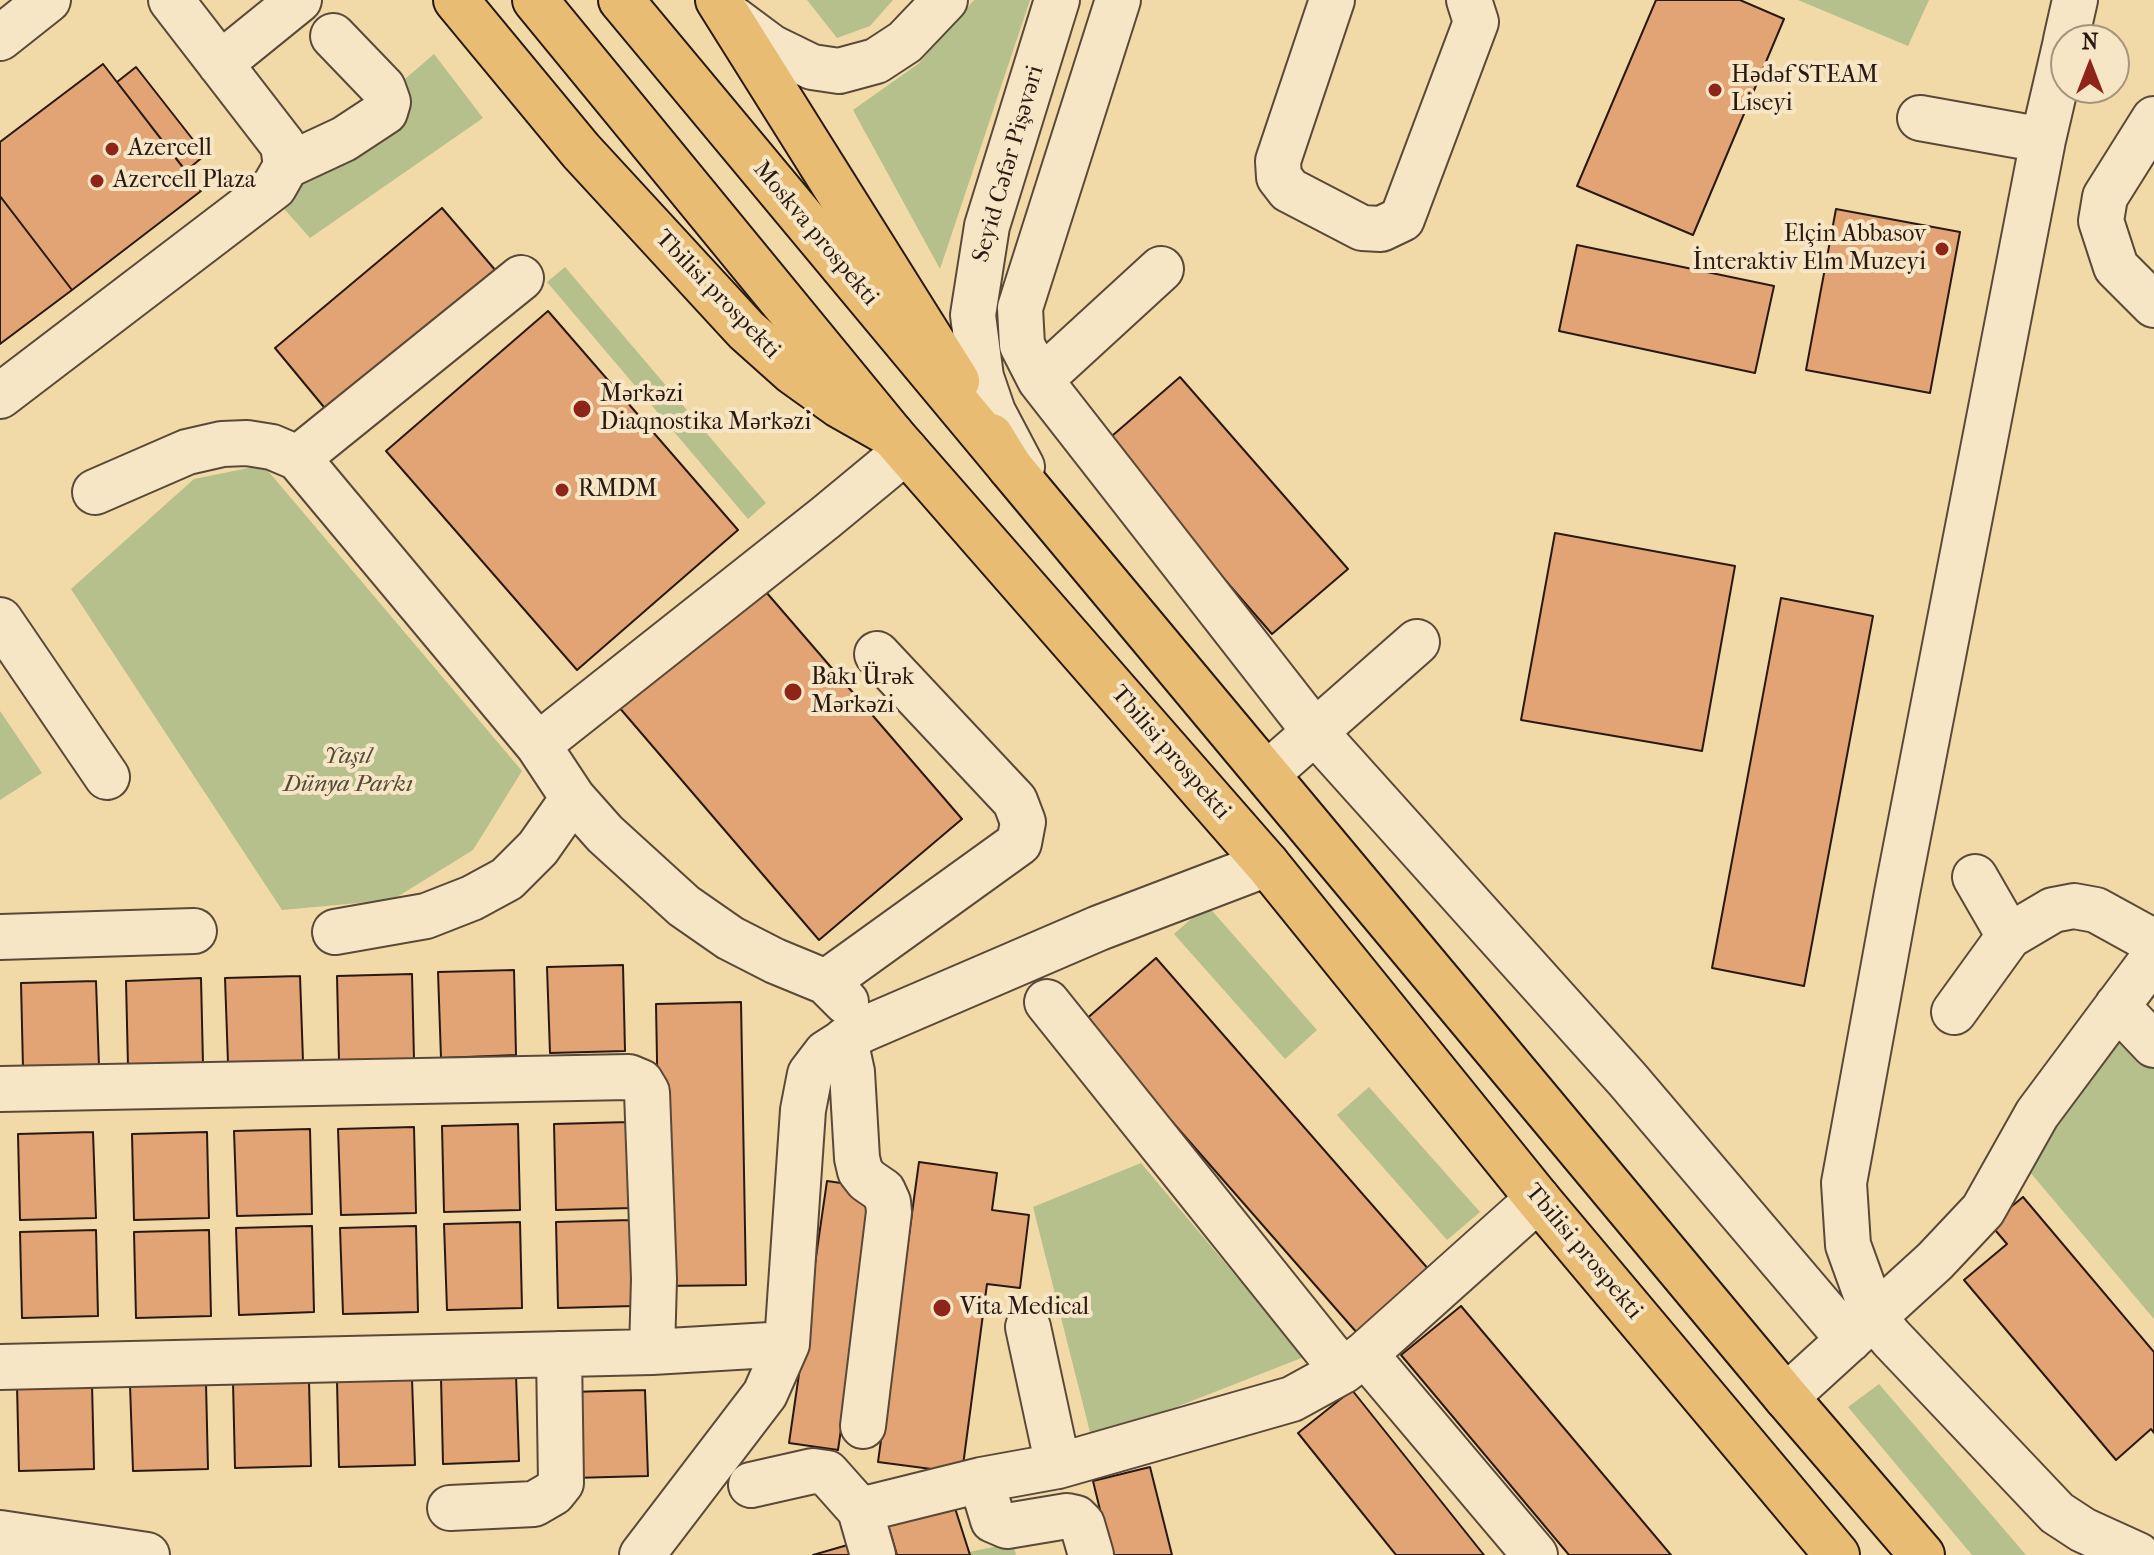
<!DOCTYPE html>
<html>
<head>
<meta charset="utf-8">
<style>
	body { margin:0 }
	#map { position:relative; width:2154px; height:1555px; overflow:hidden; background:#f2d9a8; font-family:"IM FELL French Canon",serif }
	canvas { display:block }
	.north { position:absolute; left:2050px; top:24px; width:80px; height:80px; box-sizing:border-box; background:#f7e6c6; border:2px solid #a4947e; border-radius:50%; rotate:0deg; font-size:22px; font-weight:700; line-height:32px; text-align:center; color:#281912 }
	.north::after { content:''; display:block; margin:auto; width:28px; height:36px; background:#8f2418; clip-path:polygon(50% 0,100% 100%,50% 72%,0 100%) }
</style>
</head>
<body>
<div id="map">
<canvas width="2154" height="1555"></canvas>
<div class="north">N</div>
</div>
<script>
const g = document.querySelector('canvas').getContext('2d');
g.lineJoin = 'round';
function fill(path, color) {
  g.fillStyle = color;
  g.fill(path, 'evenodd');
}
function toPath(rows) {
  const path = new Path2D();
  for (const r of rows) {
    path.moveTo(r[0], r[1]);
    for (let i = 2; i < r.length; i += 2) path.lineTo(r[i], r[i + 1]);
  }
  return path;
}
function strokePath(path, color, width, dash) {
  g.strokeStyle = color;
  g.lineWidth = width;
  g.lineCap = dash ? 'butt' : 'round';
  g.setLineDash(dash || []);
  g.stroke(path);
}
function label(font, color, halo, rows, align = 'center') {
  g.font = font + ' "IM FELL French Canon",serif';
  g.lineWidth = 8;
  g.setLineDash([]);
  g.textBaseline = 'middle';
  g.strokeStyle = halo;
  g.fillStyle = color;
  for (const [text, x, y, turn = 0] of rows) {
    g.save();
    g.translate(x, y);
    g.rotate((+turn || 0) * Math.PI / 180);
    g.textAlign = isNaN(turn) ? turn : align;
    if (halo) g.strokeText(text, 0, 0);
    g.fillText(text, 0, 0);
    g.restore();
  }
}
fill(toPath([
	[807,0,893,0,870,26,837,38],
	[974,0,1030,0,940,269,853,110,918,64],
	[1798,0,1929,0,1908,46],
	[434,54,483,118,310,238,271,194],
	[565,267,766,503,748,519,547,282],
	[263,465,522,771,473,850,392,900,282,910,71,589,194,479],
	[0,711,42,773,0,800],
	[1207,905,1317,1030,1285,1059,1174,934],
	[2121,1014,2154,1053,2154,1319,2013,1152],
	[1369,1087,1480,1212,1447,1240,1337,1115],
	[1141,1163,1304,1357,1092,1440,1033,1207],
	[1879,1384,2026,1555,1972,1555,1848,1407],
	[1013,1543,1016,1555,970,1555,969,1552]
]), '#b5c08c');
const building = toPath([
	[1656,0,1740,0,1784,19,1693,235,1577,186,1656,0],
	[103,64,201,191,72,290,0,196,0,142,103,64],
	[136,67,205,155,186,171,117,82,136,67],
	[0,196,72,290,0,344,0,196],
	[442,208,496,271,328,412,275,348,442,208],
	[1836,209,1960,232,1930,393,1806,370,1836,209],
	[1577,245,1774,286,1755,373,1559,331,1577,245],
	[548,311,738,530,577,670,386,451,548,311],
	[1180,377,1348,569,1272,634,1105,442,1180,377],
	[1555,533,1735,566,1702,751,1521,720,1555,533],
	[760,585,962,819,819,940,618,706,760,585],
	[1781,598,1873,616,1804,986,1712,968,1781,598],
	[1156,958,1430,1271,1358,1334,1084,1021,1156,958],
	[623,965,625,1051,550,1053,547,967,623,965],
	[514,970,516,1055,441,1058,438,972,514,970],
	[412,974,414,1060,339,1062,337,976,412,974],
	[300,976,303,1061,228,1063,225,978,300,976],
	[201,978,203,1064,128,1067,126,981,201,978],
	[96,981,99,1067,23,1069,21,983,96,981],
	[741,1002,746,1285,661,1286,656,1004,741,1002],
	[629,1122,632,1208,556,1210,554,1124,629,1122],
	[518,1124,520,1210,444,1212,442,1126,518,1124],
	[414,1127,416,1213,341,1215,338,1129,414,1127],
	[310,1129,312,1214,237,1216,234,1131,310,1129],
	[93,1132,96,1218,20,1220,18,1134,93,1132],
	[207,1132,209,1218,134,1220,132,1134,207,1132],
	[919,1162,997,1173,992,1210,1029,1215,1020,1288,987,1284,962,1473,878,1462,919,1162],
	[827,1181,876,1188,838,1450,789,1443,827,1181],
	[2023,1197,2154,1352,2154,1433,2151,1429,2116,1460,1964,1280,2007,1244,1990,1224,2023,1197],
	[631,1220,634,1306,558,1308,556,1222,631,1220],
	[520,1222,522,1308,447,1310,444,1224,520,1222],
	[312,1226,314,1312,239,1315,236,1228,312,1226],
	[416,1226,418,1312,343,1314,340,1228,416,1226],
	[96,1230,98,1316,22,1318,20,1232,96,1230],
	[209,1230,211,1316,136,1318,134,1232,209,1230],
	[1461,1306,1671,1555,1569,1555,1401,1355,1461,1306],
	[516,1375,519,1461,443,1464,441,1378,516,1375],
	[412,1379,415,1465,339,1467,337,1381,412,1379],
	[309,1380,311,1466,235,1468,233,1382,309,1380],
	[92,1383,94,1469,19,1471,17,1385,92,1383],
	[206,1383,208,1469,133,1471,130,1385,206,1383],
	[645,1390,648,1476,572,1478,569,1392,645,1390],
	[1352,1390,1484,1555,1396,1555,1298,1433,1352,1390],
	[1150,1467,1172,1555,1111,1555,1093,1481,1150,1467],
	[954,1505,970,1555,897,1555,888,1525,954,1505],
	[851,1544,855,1555,813,1555,851,1544]
]);
fill(building, '#e2a475');
strokePath(building, '#281912', 2);
const minor = toPath([
	[1118,0,1020,308,1022,345,1040,380,1315,732,1627,1079,1849,1340],
	[1332,0,1278,161,1279,177,1289,190,1362,228,1381,229,1402,219,1476,22,1469,0],
	[728,15,771,47,812,67,839,71,876,61,905,42,945,0],
	[0,38,48,0],
	[2066,40,2075,0],
	[2066,41,2043,140,1897,893,1844,1183,1848,1245,1874,1317,1891,1338,2057,1513,2083,1530,2138,1555],
	[220,64,299,0],
	[1920,118,2043,140],
	[2154,119,2105,197,2101,221,2116,267,2154,305],
	[286,166,344,139,385,112,388,102,383,88,333,36],
	[521,278,298,458,538,745],
	[1040,380,1161,269],
	[0,396,274,187,286,166,283,145,171,0],
	[1022,467,993,412,981,377,973,315,987,226,1057,0],
	[95,492,187,452,222,444,247,443,272,447,298,458],
	[0,620,107,777],
	[1267,774,1417,642],
	[573,798,605,834,684,906,730,938,775,961,826,982,846,1002],
	[1975,877,2009,936],
	[335,932,426,916,472,898,507,879,538,848,573,798,538,745,825,518,906,451],
	[0,937,194,931],
	[826,982,1019,843,1023,822,1015,801,877,654],
	[1047,1002,1343,1371],
	[2117,1006,2154,1045],
	[1954,1012,2009,936,2053,910,2074,906,2096,910,2154,942],
	[845,1040,852,1072,857,1158,860,1171,867,1180,883,1191,888,1202,889,1212,863,1426],
	[0,1089,629,1077,641,1082,647,1092,654,1279,652,1352],
	[1028,1327,1058,1466],
	[1365,1354,1535,1555],
	[0,1367,652,1352,787,1344],
	[1786,1397,1935,1261,1983,1210,2037,1114,2154,957],
	[981,1480,993,1520,1007,1526,1067,1516,1076,1518,1082,1524,1091,1555],
	[751,1485,813,1471,827,1473,860,1510],
	[450,1508,534,1504,553,1493,561,1483,559,1354],
	[0,1533,147,1555],
	[642,1555,765,1394,787,1344,803,1110,810,1074,826,1053,862,1030,1099,928,1267,864],
	[873,1555,860,1510,981,1480,1058,1466,1292,1399,1343,1371,1365,1354,1538,1199]
]);
const major = toPath([
	[456,0,581,151,746,330,793,372,839,405,892,435,1267,864,1538,1199,1837,1555],
	[718,0,957,381],
	[991,436,1010,467,1786,1397,1922,1555]
]);
const highway = toPath([
	[535,0,892,435],
	[621,0,1010,467]
]);
strokePath(minor, '#5a4938', 48);
strokePath(major, '#281912', 48);
strokePath(highway, '#281912', 48);
strokePath(minor, '#f7e6c6', 44);
strokePath(major, '#e9bc74', 44);
strokePath(highway, '#e9bc74', 44);
for (const [x, y, r, color] of [
	[1715,90,8,"#8f2418"],
	[112,149,8,"#8f2418"],
	[97,181,8,"#8f2418"],
	[1942,249,8,"#8f2418"],
	[582,409,10,"#8f2418"],
	[562,490,8,"#8f2418"],
	[793,692,10,"#8f2418"],
	[942,1308,10,"#8f2418"]
]) {
  const dot = new Path2D();
  dot.arc(x, y, r, 0, 2 * Math.PI);
  g.fillStyle = color;
  g.fill(dot);
  strokePath(dot, '#f7e6c6', 3);
}
label('24px', '#281912', '#f7e6c6', [
	["Hədəf STEAM",1731,76],
	["Liseyi",1731,104],
	["Azercell",128,149],
	["Azercell Plaza",113,181],
	["Elçin Abbasov",1926,235,"right"],
	["İnteraktiv Elm Muzeyi",1926,263,"right"],
	["Mərkəzi",600,395],
	["Diaqnostika Mərkəzi",600,423],
	["RMDM",578,490],
	["Bakı Ürək",811,678],
	["Mərkəzi",811,706],
	["Vita Medical",960,1308]
], 'left');
label('24px', '#281912', '#f7e6c6', [
	["Seyid Cəfər Pişəvəri",1009,164,-74],
	["Moskva prospekti",815,234,50],
	["Tbilisi prospekti",717,295,46],
	["Tbilisi prospekti",1170,753,49],
	["Tbilisi prospekti",1583,1252,50]
]);
label('italic 24px', '#524b37', '#f7e6c6', [
	["Yaşıl",348,757],
	["Dünya Parkı",348,785]
]);
</script>
</body>
</html>
